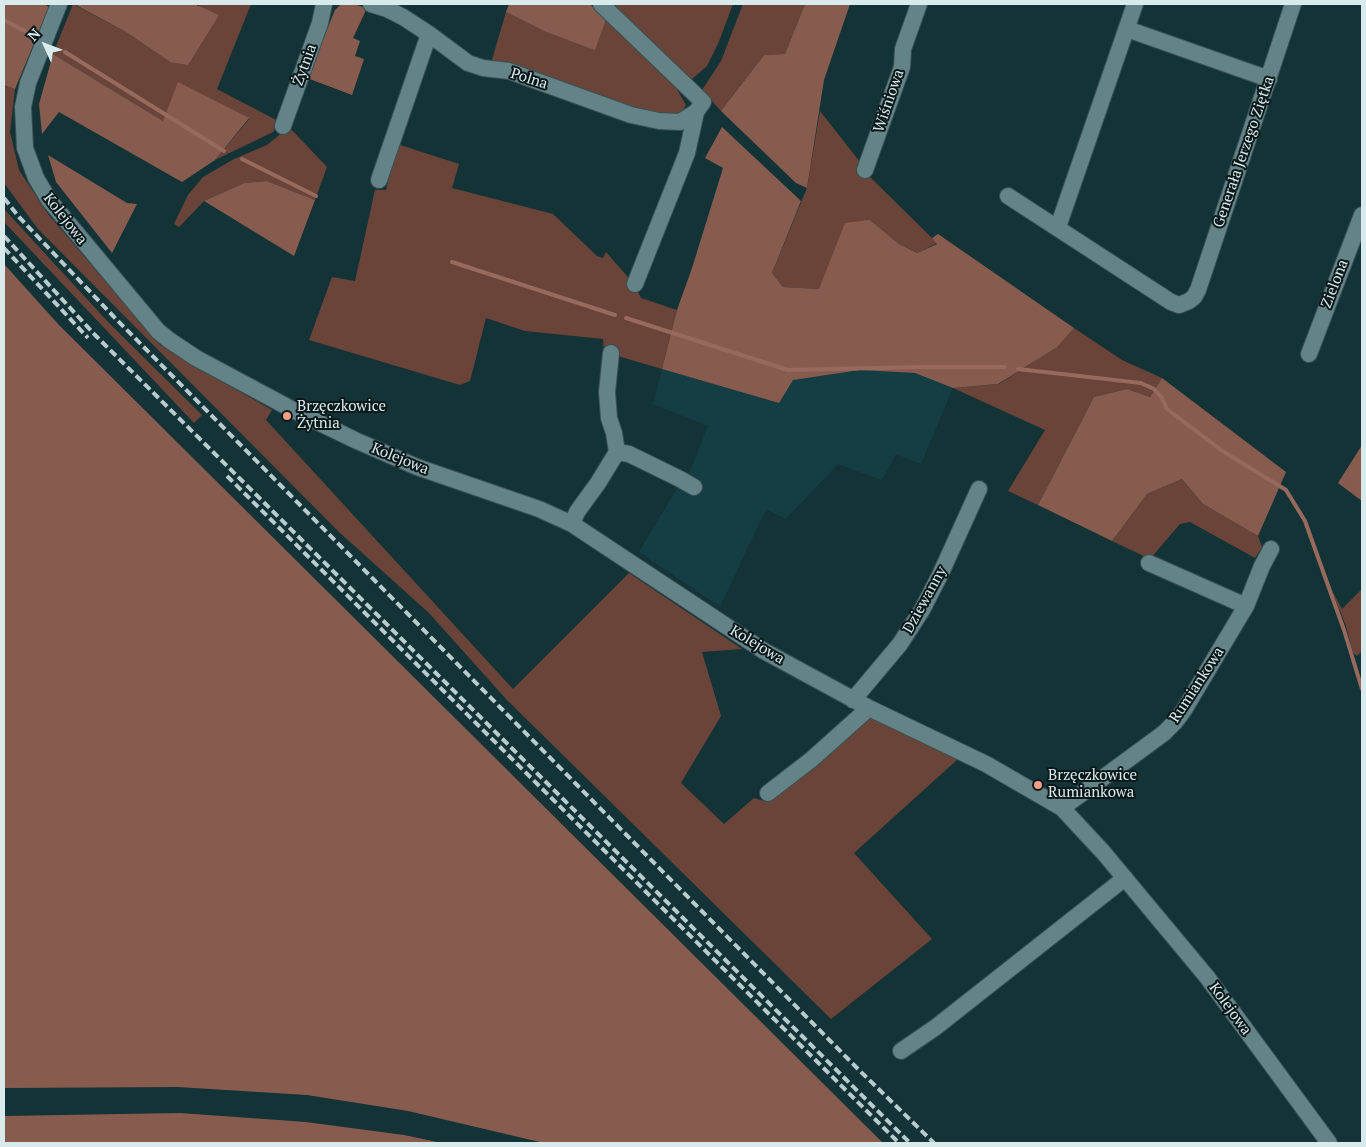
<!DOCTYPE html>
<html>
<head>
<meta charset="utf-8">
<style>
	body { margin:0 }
	#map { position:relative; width:1366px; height:1147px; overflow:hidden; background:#143337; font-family:"PT Serif",serif }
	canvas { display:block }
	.frame { position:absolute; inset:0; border:5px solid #d9eaec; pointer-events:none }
	.north { position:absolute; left:20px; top:20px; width:50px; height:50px; -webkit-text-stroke:4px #0b181a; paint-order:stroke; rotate:313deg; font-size:14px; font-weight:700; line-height:20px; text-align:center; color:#d9eaec }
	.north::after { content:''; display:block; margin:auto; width:18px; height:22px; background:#d9eaec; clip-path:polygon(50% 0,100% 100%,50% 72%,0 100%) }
</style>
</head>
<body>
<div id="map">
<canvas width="1366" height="1147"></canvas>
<div class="frame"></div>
<div class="north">N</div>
</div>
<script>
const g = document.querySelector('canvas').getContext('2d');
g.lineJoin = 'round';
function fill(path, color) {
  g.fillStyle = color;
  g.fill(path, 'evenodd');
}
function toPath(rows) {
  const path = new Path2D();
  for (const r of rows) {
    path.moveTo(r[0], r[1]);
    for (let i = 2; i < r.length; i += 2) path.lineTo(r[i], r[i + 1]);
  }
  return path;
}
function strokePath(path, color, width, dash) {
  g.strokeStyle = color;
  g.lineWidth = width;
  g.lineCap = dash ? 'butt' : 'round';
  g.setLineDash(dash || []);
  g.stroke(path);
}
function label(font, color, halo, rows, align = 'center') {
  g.font = font + ' "PT Serif",serif';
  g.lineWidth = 4;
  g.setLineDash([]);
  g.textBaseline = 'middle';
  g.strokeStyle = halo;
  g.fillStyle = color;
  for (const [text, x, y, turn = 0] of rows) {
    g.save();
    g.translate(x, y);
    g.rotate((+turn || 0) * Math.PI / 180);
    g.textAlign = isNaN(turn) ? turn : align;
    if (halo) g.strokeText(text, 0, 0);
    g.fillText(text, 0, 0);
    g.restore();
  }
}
fill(toPath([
	[662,369,779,403,792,380,860,370,915,373,953,388,921,464,896,454,882,480,838,464,786,519,766,509,720,607,639,552,679,485,690,471,708,426,653,404]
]), '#143e43');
fill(toPath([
	[73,4,126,32,170,62,219,15,198,7,200,4,251,4,217,89,278,121,273,132,215,160,249,119,163,121,53,54],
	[612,4,733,4,718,44,707,66,691,80],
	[743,4,805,4,785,54,764,55,721,111,702,90,721,61],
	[506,12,546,32,595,49,606,20,671,79,686,105,682,112,673,116,632,110,491,63],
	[4,85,15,89,10,132,19,170,48,214,159,344,182,359,272,410,266,420,513,689,629,573,742,649,702,652,721,716,681,783,724,824,754,798,767,802,872,715,958,759,854,853,932,939,831,1019,506,699,429,613,339,532,38,229,4,183],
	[820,111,860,162,869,176,937,243,917,253,899,244,870,220,819,289,783,287,772,273,807,188],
	[289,127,327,167,315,200,267,181,244,183,204,201,179,227,174,224,188,195,203,177,234,159,267,145],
	[397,144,459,164,452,188,553,214,597,256,603,258,606,252,634,284,641,298,677,310,662,369,604,352,603,339,525,331,486,318,470,381,460,385,309,340,332,277,355,281,375,190,386,190],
	[4,209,109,323,202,415,194,423,4,222],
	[1074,328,1122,360,1162,378,1150,397,1127,389,1094,397,1038,505,1008,491,1045,430,953,388,999,384,1056,347],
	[1182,479,1203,504,1258,536,1262,547,1255,558,1190,522,1180,524,1150,559,1112,541,1147,494],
	[1362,589,1362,651,1357,656,1353,653,1346,626,1332,591,1342,609]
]), '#6a4439');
fill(toPath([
	[4,4,44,4,49,7,15,89,4,85],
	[74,4,194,4,219,15,188,65,170,62,126,32],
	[341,4,353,4,367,8,353,38,360,41,355,56,364,59,352,95,307,78,335,10],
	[509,4,590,4,606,20,595,50,546,32,506,12],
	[805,4,850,4,824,80,807,188,796,183,721,111,764,55,785,54],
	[53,54,163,121,178,82,249,118,215,160,182,182,59,112,42,134,39,104],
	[722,127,801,201,772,273,783,287,819,289,845,223,870,220,899,244,917,253,937,244,932,238,938,234,1074,328,1057,347,998,384,953,388,915,373,860,370,793,380,779,403,662,369,677,310,692,268,723,168,705,158],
	[48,155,127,203,137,204,112,253,56,182],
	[267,181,315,200,294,256,204,201,244,183],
	[4,264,59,325,883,1143,544,1143,408,1111,307,1095,178,1087,4,1088],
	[1162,378,1286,472,1258,536,1203,504,1182,479,1147,494,1112,541,1038,505,1094,397,1127,389,1150,397],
	[1362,445,1362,501,1338,483],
	[180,1113,306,1122,404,1135,442,1143,4,1143,4,1116]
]), '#875c4f');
strokePath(toPath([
	[4,20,25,31],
	[65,52,224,151],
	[242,159,316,196],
	[452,262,615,315],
	[626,318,788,370,920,367,1005,367],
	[1018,369,1141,383,1154,389,1162,398,1167,409,1221,450,1286,490,1305,521,1344,630,1362,689]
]), '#976a5d', 4);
const minor = toPath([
	[59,4,28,83,23,107,25,148,36,178,49,200,158,331,169,340,196,358,295,411,357,441,417,467,539,509,572,524,764,651,869,708,986,764,1062,808,1103,852,1207,977,1329,1143],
	[371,4,387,9,403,17,429,34,468,63,483,68,509,71,631,115,659,121,680,122,696,112],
	[601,4,703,102,696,112,687,153,635,284],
	[1127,29,1269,79],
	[283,126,320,23,324,4],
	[865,170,902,67,903,49,919,4],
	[379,180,429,34],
	[1008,196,1171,302,1179,305,1189,301,1194,297,1198,290,1293,4],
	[1058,227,1135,4],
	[1309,354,1362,215],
	[617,452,629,454,680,479,694,487],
	[572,524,577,512,598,483,617,452,614,433,609,418,607,392,611,353],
	[1149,563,1246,606],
	[853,700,900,644,922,610,940,575,979,489],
	[768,793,812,759,869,708],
	[1062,808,1164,733,1175,722,1184,710,1246,606,1262,566,1271,549],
	[901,1051,936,1027,1125,878]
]);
strokePath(minor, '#385054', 18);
strokePath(minor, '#638387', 16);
strokePath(toPath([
	[4,198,19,217,116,319,859,1070,934,1143],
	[4,236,95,335,910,1143],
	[4,248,88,338],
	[227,476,899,1143]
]), '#b8cbcd', 4, [8, 4]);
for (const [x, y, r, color] of [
	[287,416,5,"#f39f86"],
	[1038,785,5,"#f39f86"]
]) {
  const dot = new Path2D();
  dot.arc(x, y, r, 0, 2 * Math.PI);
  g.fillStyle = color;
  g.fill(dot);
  strokePath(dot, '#0b181a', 2);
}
label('15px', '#d9eaec', '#0b181a', [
	["Żytnia",305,65,-70],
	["Polna",529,79,18],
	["Wiśniowa",889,101,-71],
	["Generała Jerzego Ziętka",1244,152,-71],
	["Kolejowa",65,219,52],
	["Zielona",1335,284,-69],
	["Kolejowa",400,459,22],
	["Dziewanny",925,600,-61],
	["Kolejowa",757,645,31],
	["Rumiankowa",1197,685,-57],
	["Kolejowa",1230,1009,54]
]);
label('15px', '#d9eaec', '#0b181a', [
	["Brzęczkowice",297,407],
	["Żytnia",297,424],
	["Brzęczkowice",1048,776],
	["Rumiankowa",1048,793]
], 'left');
</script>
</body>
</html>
